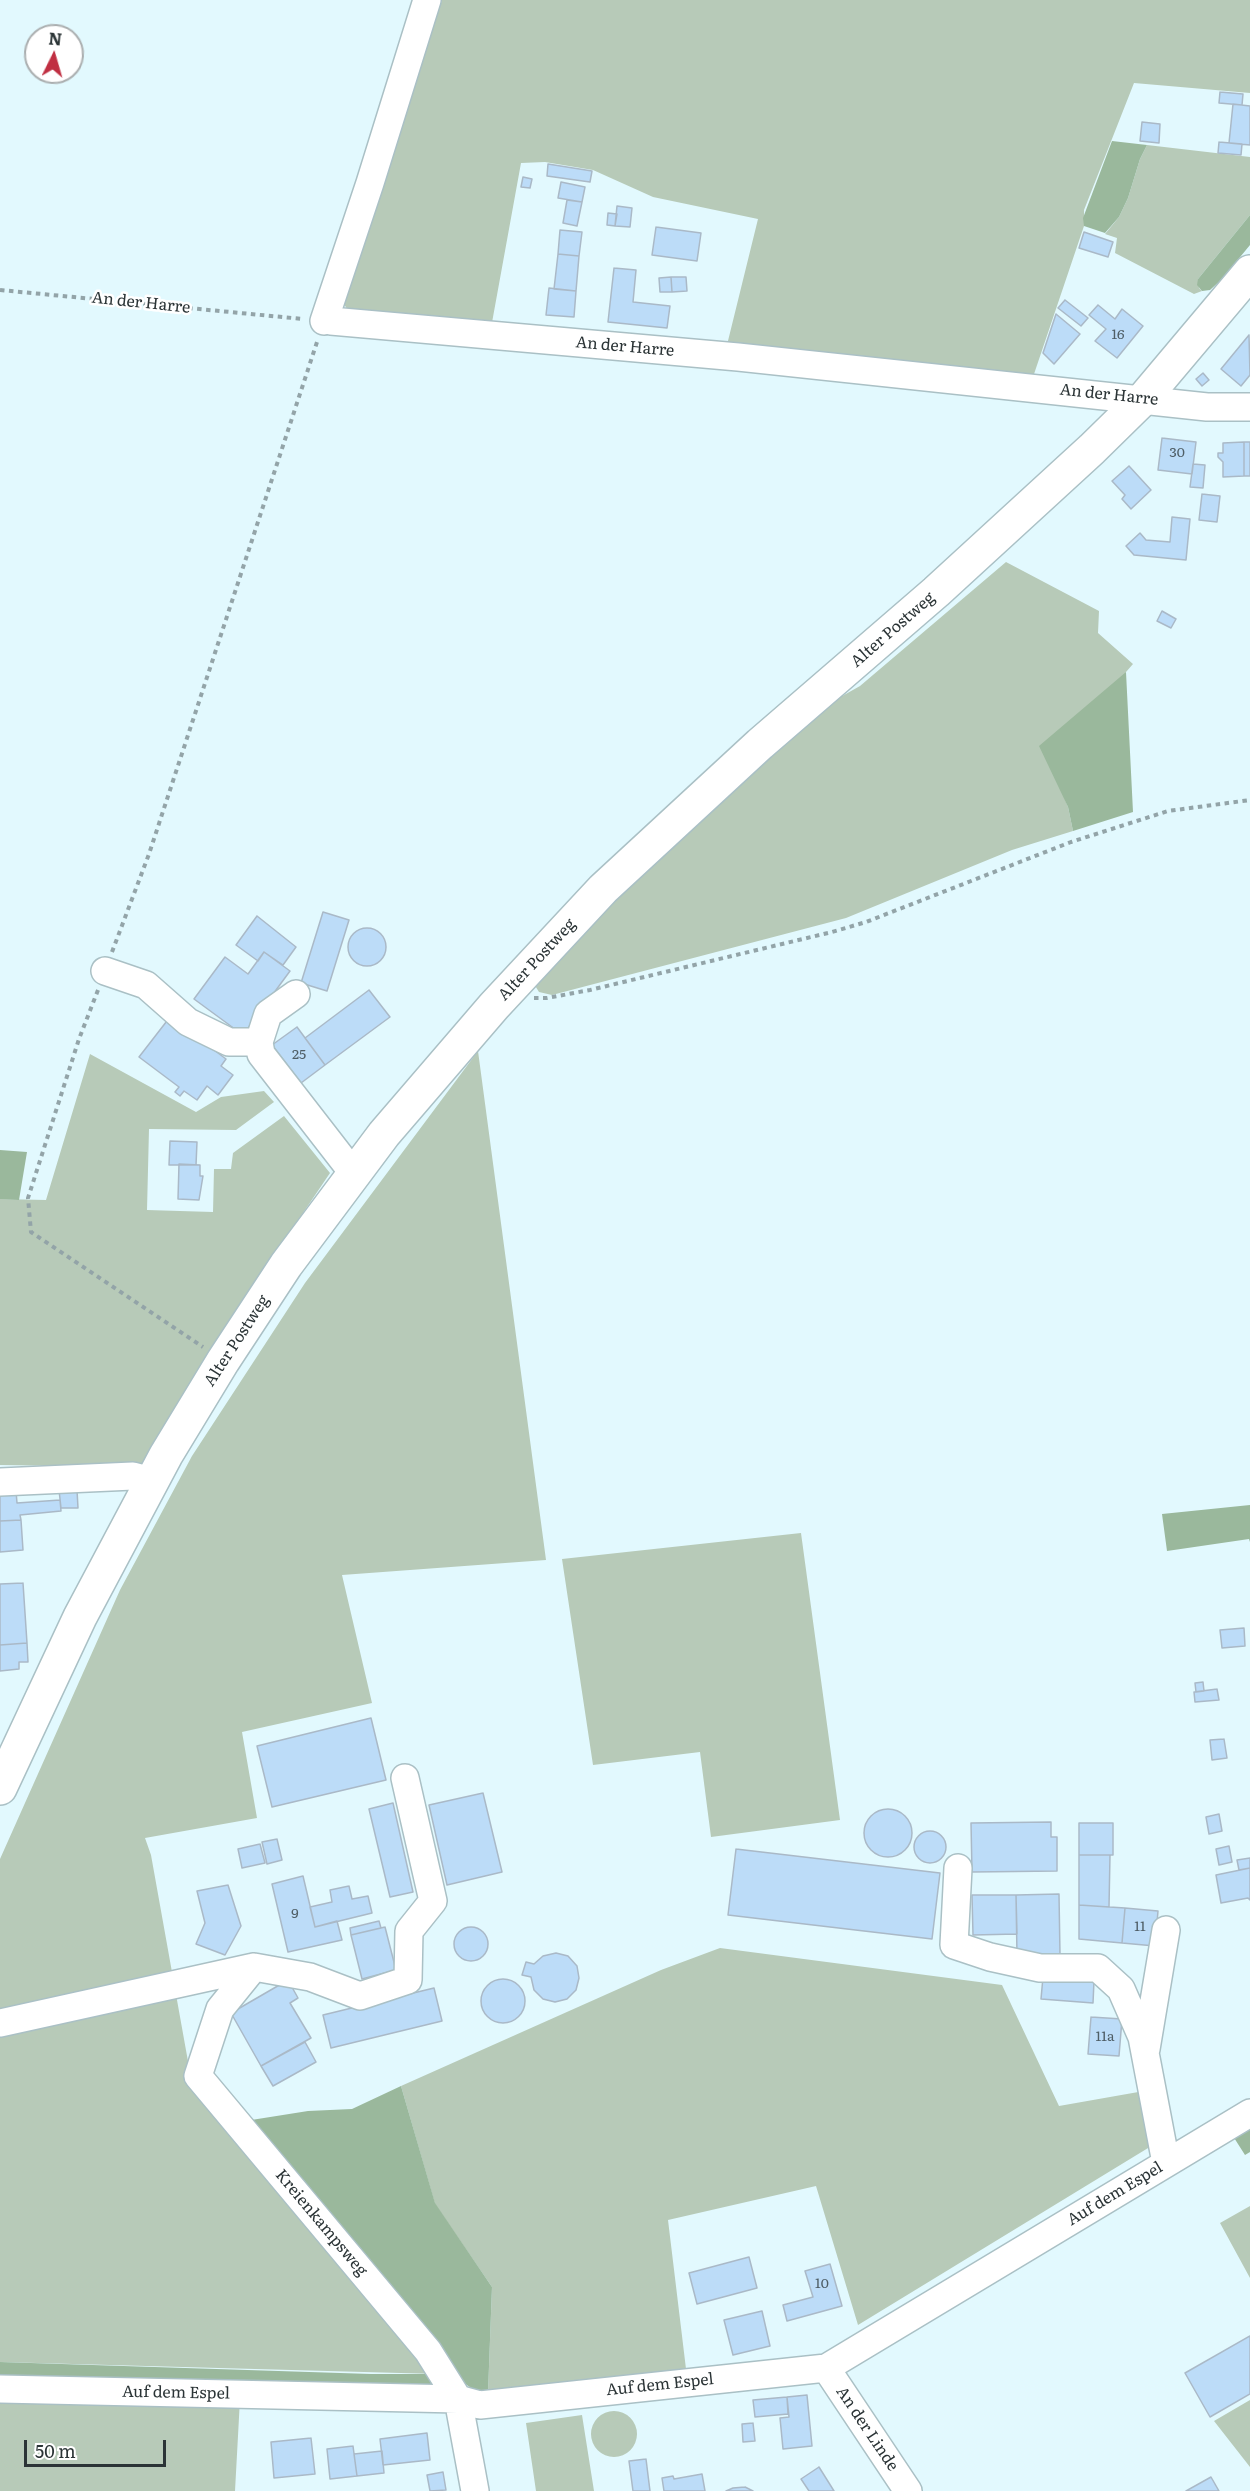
<!DOCTYPE html>
<html>
<head>
<meta charset="utf-8">
<style>
	body { margin:0 }
	#map { position:relative; width:1250px; height:2491px; overflow:hidden; background:#e2f9fe; font-family:Literata,serif }
	canvas { display:block }
	.north { position:absolute; left:24px; top:24px; width:60px; height:60px; box-sizing:border-box; background:#fff; border:2px solid #aaaeaf; border-radius:50%; rotate:5deg; font-size:16px; font-weight:700; line-height:24px; text-align:center; color:#2b3436 }
	.north::after { content:''; display:block; margin:auto; width:21px; height:27px; background:#c02f42; clip-path:polygon(50% 0,100% 100%,50% 72%,0 100%) }
	.scale { position:absolute; left:24px; top:2440px; width:142px; height:27px; box-sizing:border-box; border:3px solid #2b3436; border-top:0; padding-left:8px; font-size:18px; line-height:21px; white-space:nowrap; color:#2b3436; -webkit-text-stroke:4px #fff; paint-order:stroke }
</style>
</head>
<body>
<div id="map">
<canvas width="1250" height="2491"></canvas>
<div class="north">N</div>
<div class="scale">50 m</div>
</div>
<script>
const g = document.querySelector('canvas').getContext('2d');
g.lineJoin = 'round';
function fill(path, color) {
  g.fillStyle = color;
  g.fill(path, 'evenodd');
}
function toPath(rows) {
  const path = new Path2D();
  for (const r of rows) {
    if (r.length === 3) {
      path.moveTo(r[0] + r[2], r[1]);
      path.arc(r[0], r[1], r[2], 0, 2 * Math.PI);
      continue;
    }
    path.moveTo(r[0], r[1]);
    for (let i = 2; i < r.length; i += 2) path.lineTo(r[i], r[i + 1]);
  }
  return path;
}
function strokePath(path, color, width, dash) {
  g.strokeStyle = color;
  g.lineWidth = width;
  g.lineCap = dash ? 'butt' : 'round';
  g.setLineDash(dash || []);
  g.stroke(path);
}
function label(font, color, halo, rows, align = 'center') {
  g.font = font + ' Literata,serif';
  g.lineWidth = 5;
  g.setLineDash([]);
  g.textBaseline = 'middle';
  g.strokeStyle = halo;
  g.fillStyle = color;
  for (const [text, x, y, turn = 0] of rows) {
    g.save();
    g.translate(x, y);
    g.rotate((+turn || 0) * Math.PI / 180);
    g.textAlign = isNaN(turn) ? turn : align;
    if (halo) g.strokeText(text, 0, 0);
    g.fillText(text, 0, 0);
    g.restore();
  }
}
fill(toPath([
	[442,0,1250,0,1250,93,1134,83,1084,210,1084,226,1033,377,726,349,758,219,653,197,593,170,545,162,521,163,491,328,348,310,343,303],
	[1147,145,1250,157,1250,215,1198,279,1199,288,1202,291,1194,294,1115,253,1117,238,1105,234,1119,217,1128,198,1140,159],
	[1006,562,1099,611,1098,633,1133,664,1126,672,1060,787,1068,807,1073,831,1012,850,846,918,552,995,539,992,534,984,534,974,828,704,860,686],
	[478,1051,546,1560,342,1575,372,1703,242,1732,257,1818,145,1838,151,1855,189,2067,437,2374,0,2362,0,1859,120,1590,192,1456,305,1283],
	[90,1054,196,1112,221,1097,264,1091,274,1102,236,1130,149,1129,147,1210,213,1212,214,1169,231,1169,233,1153,284,1116,330,1173,203,1361,142,1467,0,1465,0,1199,46,1200],
	[801,1533,840,1820,711,1837,700,1752,593,1765,562,1559],
	[720,1948,1002,1985,1059,2106,1144,2091,1153,2145,858,2325,816,2186,668,2220,686,2369,488,2393,492,2287,435,2204,401,2086,661,1970],
	[1250,2206,1250,2278,1220,2223],
	[0,2394,240,2399,235,2491,0,2491],
	[1250,2400,1250,2467,1214,2421],
	[614,2434,23],
	[582,2415,594,2491,536,2491,526,2423]
]), '#b7cab8');
fill(toPath([
	[1112,141,1147,145,1140,159,1128,198,1119,217,1105,233,1084,226,1083,218],
	[1250,215,1250,245,1222,279,1210,290,1202,291,1197,285,1198,279],
	[1126,672,1133,812,1073,831,1068,807,1039,746],
	[0,1150,27,1152,19,1200,0,1199],
	[1250,1505,1250,1542,1249,1539,1167,1551,1162,1514],
	[401,2086,435,2203,492,2287,488,2393,474,2390,464,2383,245,2121,308,2111,352,2109],
	[1250,2122,1250,2152,1245,2155,1231,2133],
	[0,2362,371,2374,437,2374,435,2388,0,2380]
]), '#9ab89c');
const building = toPath([
	[1220,92,1243,94,1242,105,1219,103,1220,92],
	[1233,104,1250,106,1250,145,1229,143,1233,104],
	[1142,122,1160,124,1159,143,1140,141,1142,122],
	[1219,142,1242,144,1241,155,1218,153,1219,142],
	[548,164,592,171,590,182,547,176,548,164],
	[523,177,532,179,530,188,521,187,523,177],
	[561,182,585,187,582,202,558,198,561,182],
	[567,200,582,202,577,226,563,223,567,200],
	[617,206,632,208,630,227,615,226,617,206],
	[608,213,617,214,615,226,607,225,608,213],
	[656,227,701,233,697,261,652,255,656,227],
	[560,230,582,232,579,256,558,254,560,230],
	[1084,232,1113,242,1108,257,1079,248,1084,232],
	[558,254,579,256,576,291,554,289,558,254],
	[614,268,636,270,633,302,670,306,667,328,608,322,614,268],
	[671,277,686,277,687,291,672,292,671,277],
	[671,277,672,292,660,292,659,278,671,277],
	[549,288,576,291,574,317,546,315,549,288],
	[1065,300,1088,318,1081,326,1058,308,1065,300],
	[1098,305,1115,319,1122,309,1143,326,1117,358,1095,341,1106,329,1089,315,1098,305],
	[1056,314,1080,334,1054,364,1043,353,1056,314],
	[1249,335,1250,375,1241,386,1221,369,1249,335],
	[1203,373,1209,380,1202,386,1196,379,1203,373],
	[1162,438,1196,442,1192,474,1158,470,1162,438],
	[1244,442,1250,442,1250,476,1244,476,1244,442],
	[1244,442,1244,476,1223,477,1223,462,1218,457,1218,453,1223,453,1223,443,1244,442],
	[1193,464,1205,465,1203,488,1190,487,1193,464],
	[1129,466,1151,490,1131,509,1122,499,1125,495,1112,481,1129,466],
	[1202,494,1220,496,1217,522,1199,520,1202,494],
	[1172,517,1190,519,1186,560,1134,555,1126,546,1140,533,1146,540,1170,542,1172,517],
	[1162,611,1176,619,1171,628,1157,621,1162,611],
	[323,912,349,920,327,991,301,983,323,912],
	[257,916,296,947,283,965,264,952,258,961,236,945,257,916],
	[367,947,19],
	[264,952,290,971,243,1035,194,999,225,957,248,974,264,952],
	[369,990,390,1017,325,1065,305,1038,369,990],
	[170,1017,226,1059,221,1066,233,1075,218,1095,207,1086,197,1100,184,1091,180,1096,175,1092,179,1087,139,1057,170,1017],
	[297,1027,325,1065,301,1083,272,1045,297,1027],
	[170,1141,197,1142,196,1165,169,1165,170,1141],
	[179,1164,200,1165,200,1176,203,1176,199,1200,178,1199,179,1164],
	[59,1490,77,1490,78,1508,61,1508,59,1490],
	[16,1491,17,1503,60,1500,61,1511,20,1515,21,1520,0,1521,0,1492,16,1491],
	[21,1520,23,1550,0,1552,0,1521,21,1520],
	[23,1583,27,1643,0,1645,0,1584,23,1583],
	[1244,1628,1245,1646,1222,1648,1220,1630,1244,1628],
	[27,1643,28,1662,19,1662,19,1669,0,1671,0,1645,27,1643],
	[1203,1682,1204,1691,1196,1692,1195,1683,1203,1682],
	[1217,1689,1219,1700,1195,1702,1194,1692,1217,1689],
	[371,1718,386,1780,272,1807,257,1746,371,1718],
	[1224,1739,1227,1758,1212,1760,1210,1740,1224,1739],
	[483,1793,502,1872,447,1885,429,1805,483,1793],
	[393,1803,413,1892,390,1897,369,1809,393,1803],
	[888,1833,24],
	[1219,1814,1222,1831,1209,1834,1206,1817,1219,1814],
	[1051,1822,1051,1837,1057,1837,1057,1871,972,1872,971,1823,1051,1822],
	[1079,1823,1113,1823,1113,1855,1079,1855,1079,1823],
	[930,1847,16],
	[277,1839,282,1860,267,1864,262,1842,277,1839],
	[260,1844,265,1863,242,1868,238,1849,260,1844],
	[1229,1846,1232,1862,1219,1865,1216,1849,1229,1846],
	[736,1849,940,1873,932,1939,728,1915,736,1849],
	[1079,1855,1110,1855,1109,1907,1079,1905,1079,1855],
	[1250,1858,1250,1868,1239,1870,1237,1860,1250,1858],
	[1250,1868,1250,1900,1248,1898,1221,1903,1216,1875,1250,1868],
	[303,1876,315,1927,337,1921,342,1940,288,1952,272,1884,303,1876],
	[228,1885,241,1926,225,1955,196,1944,205,1923,197,1891,228,1885],
	[349,1886,352,1899,368,1896,372,1913,315,1927,310,1907,332,1902,330,1890,349,1886],
	[1059,1894,1060,1955,1017,1956,1016,1895,1059,1894],
	[972,1895,1016,1895,1017,1934,973,1935,972,1895],
	[1079,1905,1125,1908,1122,1943,1079,1939,1079,1905],
	[1125,1908,1158,1911,1155,1946,1122,1943,1125,1908],
	[379,1921,381,1928,351,1935,350,1928,379,1921],
	[471,1944,17],
	[385,1927,396,1970,362,1979,351,1935,385,1927],
	[556,1953,568,1956,577,1966,579,1978,576,1990,567,1999,555,2002,543,1999,534,1990,531,1977,522,1975,526,1962,534,1964,543,1956,556,1953],
	[1043,1977,1094,1981,1093,2003,1041,1999,1043,1977],
	[503,2001,22],
	[288,1980,298,1998,290,2003,311,2038,261,2066,231,2013,288,1980],
	[434,1988,442,2021,331,2048,323,2015,434,1988],
	[1091,2017,1122,2019,1119,2056,1088,2054,1091,2017],
	[305,2042,316,2062,273,2086,261,2066,305,2042],
	[749,2257,757,2288,697,2304,689,2273,749,2257],
	[830,2264,842,2306,787,2321,783,2305,813,2297,805,2271,830,2264],
	[762,2311,770,2346,733,2355,724,2320,762,2311],
	[1250,2336,1250,2394,1210,2417,1185,2373,1250,2336],
	[807,2395,812,2446,783,2449,780,2418,789,2417,787,2397,807,2395],
	[787,2397,788,2414,755,2417,753,2400,787,2397],
	[753,2423,755,2441,743,2442,742,2424,753,2423],
	[427,2433,430,2460,383,2465,380,2439,427,2433],
	[311,2438,315,2474,274,2478,271,2442,311,2438],
	[353,2446,357,2476,330,2479,327,2449,353,2446],
	[382,2451,384,2473,357,2476,354,2454,382,2451],
	[646,2459,650,2491,633,2491,629,2461,646,2459],
	[819,2467,834,2491,809,2491,801,2479,819,2467],
	[443,2472,446,2490,430,2491,427,2475,443,2472],
	[702,2474,705,2491,664,2491,662,2478,673,2476,674,2479,702,2474],
	[1211,2477,1219,2491,1186,2491,1211,2477],
	[745,2487,753,2491,726,2491,733,2488,745,2487]
]);
fill(building, '#bcdcf8');
strokePath(building, '#aab9c7', 1.5);
const minor = toPath([
	[324,321,370,183,427,0],
	[331,321,738,357,1207,407,1250,407],
	[105,971,146,985,188,1022,229,1042,259,1042],
	[296,994,268,1014,259,1042,261,1054,354,1174],
	[0,1482,133,1476,152,1481],
	[958,1868,954,1945,990,1957,1040,1968,1098,1968,1121,1989,1142,2037,1166,2163],
	[254,1967,220,2009,198,2076,428,2351,458,2399,475,2491],
	[0,2023,254,1967,310,1977,360,1996,408,1980,409,1931,433,1901,405,1778],
	[1146,2049,1166,1930],
	[826,2368,908,2491],
	[0,2389,458,2399,480,2405,826,2368,1250,2113]
]);
const major = toPath([
	[0,1788,80,1617,166,1455,223,1361,286,1265,384,1134,494,1006,603,889,760,744,936,592,1092,449,1144,398,1250,272]
]);
strokePath(minor, '#aac0c5', 30);
strokePath(major, '#aac0c5', 36);
strokePath(toPath([
	[0,290,303,319],
	[112,952,149,854,318,339],
	[98,990,79,1039,28,1198,31,1232,203,1347],
	[534,998,547,998,590,990,832,932,866,922,1071,842,1168,811,1250,800]
]), '#93a4a8', 4, [4.5, 4.5]);
strokePath(minor, '#fff', 27);
strokePath(major, '#fff', 33);
label('14px', '#4f5e66', null, [
	["16",1118,335],
	["30",1177,453],
	["25",299,1055],
	["9",295,1914],
	["11",1140,1927],
	["11a",1105,2037],
	["10",822,2284]
]);
label('16px', '#2b3436', '#fff', [
	["An der Harre",141,303,6],
	["An der Harre",625,347,5],
	["An der Harre",1109,395,6],
	["Alter Postweg",893,630,-41],
	["Alter Postweg",537,960,-47],
	["Alter Postweg",237,1341,-57],
	["Auf dem Espel",1115,2194,-31],
	["Kreienkampsweg",321,2223,50],
	["Auf dem Espel",660,2385,-6],
	["Auf dem Espel",176,2393,1],
	["An der Linde",867,2429,56]
]);
</script>
</body>
</html>
